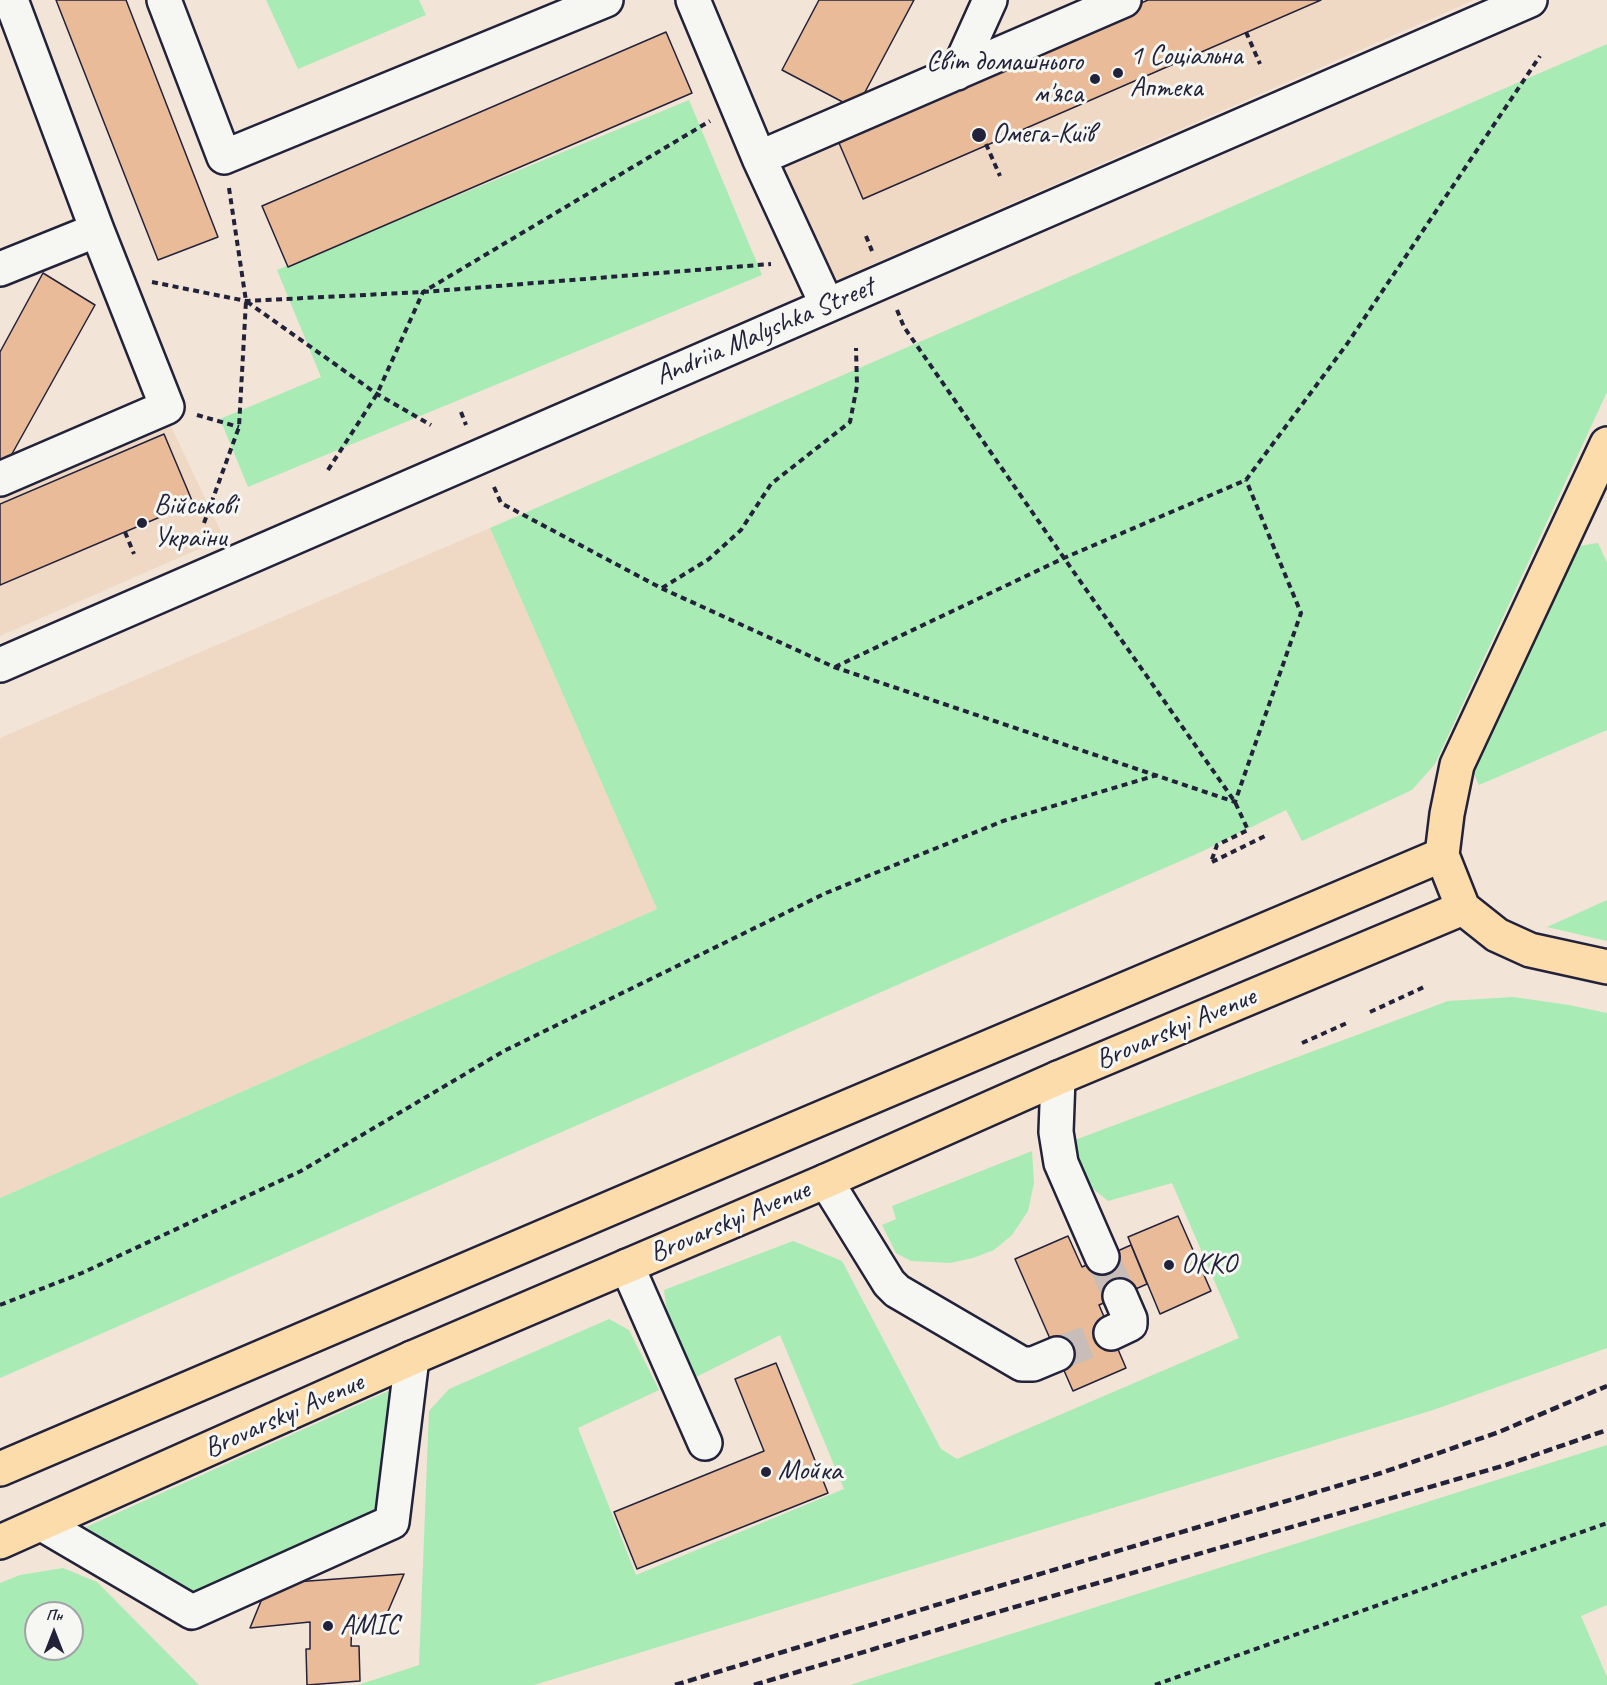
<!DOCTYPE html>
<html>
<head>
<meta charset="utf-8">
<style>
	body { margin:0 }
	#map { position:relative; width:1607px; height:1685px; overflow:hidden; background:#f2e4d7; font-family:Caveat,sans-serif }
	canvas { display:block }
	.north { position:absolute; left:24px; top:1601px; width:60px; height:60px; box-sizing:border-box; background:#f6f6f2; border:2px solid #a1a1a9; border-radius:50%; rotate:0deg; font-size:16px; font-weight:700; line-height:24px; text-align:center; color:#22223b }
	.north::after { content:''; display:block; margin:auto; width:21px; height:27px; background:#22223b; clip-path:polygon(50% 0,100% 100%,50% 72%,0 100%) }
</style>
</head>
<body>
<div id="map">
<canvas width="1607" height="1685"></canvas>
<div class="north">Пн</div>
</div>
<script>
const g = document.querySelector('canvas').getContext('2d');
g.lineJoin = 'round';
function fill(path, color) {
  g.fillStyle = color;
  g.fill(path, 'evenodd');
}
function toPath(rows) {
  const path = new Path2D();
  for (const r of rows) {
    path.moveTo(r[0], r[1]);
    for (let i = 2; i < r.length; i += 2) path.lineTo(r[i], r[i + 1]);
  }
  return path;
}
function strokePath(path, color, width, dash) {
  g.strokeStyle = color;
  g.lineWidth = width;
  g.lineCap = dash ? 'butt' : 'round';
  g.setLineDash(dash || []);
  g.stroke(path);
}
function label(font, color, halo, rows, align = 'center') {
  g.font = font + ' Caveat,sans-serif';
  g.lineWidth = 6;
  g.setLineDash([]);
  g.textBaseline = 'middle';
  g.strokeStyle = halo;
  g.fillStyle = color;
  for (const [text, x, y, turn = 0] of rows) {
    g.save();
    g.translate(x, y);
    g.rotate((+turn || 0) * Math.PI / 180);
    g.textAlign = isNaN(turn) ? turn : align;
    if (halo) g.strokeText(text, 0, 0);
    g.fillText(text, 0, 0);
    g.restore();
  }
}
fill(toPath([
	[1125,0,1474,0,805,294,749,168],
	[168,420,224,538,0,636,0,491],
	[490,528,657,909,0,1198,0,738]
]), '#efd8c4');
fill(toPath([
	[266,0,419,0,426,15,298,69],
	[1607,44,1607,392,1435,764,1412,790,1302,841,1286,810,1201,852,0,1378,0,1198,657,909,490,528],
	[689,100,762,275,248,487,220,419,321,377,277,270],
	[1598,543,1607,563,1607,730,1479,785,1472,770,1579,546],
	[1607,900,1607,941,1547,927],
	[1513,997,1569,1005,1607,1013,1607,1348,1433,1410,534,1685,358,1685,419,1665,429,1411,449,1389,609,1319,629,1330,659,1390,578,1428,636,1575,844,1489,780,1335,696,1377,667,1311,664,1290,793,1241,842,1261,941,1449,957,1459,1239,1338,1172,1183,1108,1201,1092,1188,1074,1160,1072,1141,1448,1001],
	[1032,1151,1034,1183,1028,1211,1012,1235,994,1250,973,1258,950,1263,911,1261,896,1253,882,1225,896,1219,892,1206],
	[393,1389,384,1508,198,1594,182,1590,86,1527],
	[1607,1445,1607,1605,1581,1616,1607,1677,1607,1685,850,1685],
	[63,1568,97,1582,199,1685,0,1685,0,1583,20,1575],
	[36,1613,72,1613,72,1649,36,1649]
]), '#a9ebb4');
const building = toPath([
	[56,0,126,0,218,237,158,260,56,0],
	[819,0,914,0,856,109,782,70,819,0],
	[1148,0,1321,0,863,199,836,136,1148,0],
	[666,32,692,93,288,267,262,206,666,32],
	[43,273,95,305,3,470,0,468,0,352,43,273],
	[164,434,193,503,0,585,0,504,164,434],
	[1178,1216,1211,1291,1160,1314,1128,1237,1178,1216],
	[1068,1236,1082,1267,1131,1245,1147,1284,1099,1305,1126,1368,1073,1391,1015,1259,1068,1236],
	[776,1363,828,1493,637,1569,614,1512,764,1451,735,1379,776,1363],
	[404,1574,386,1616,352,1619,351,1646,359,1646,360,1681,307,1685,306,1649,310,1649,310,1622,250,1628,268,1584,404,1574]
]);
fill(building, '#e9bb99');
strokePath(building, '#22223b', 1.5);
strokePath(toPath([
	[1102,1257,1120,1296],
	[1057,1354,1111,1333]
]), '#c8bdb8', 33, [33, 16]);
const minor = toPath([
	[164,0,224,157,606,0],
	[693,0,759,158,827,305],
	[957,73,990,0],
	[759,158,1124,0],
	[0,269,97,230],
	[0,479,167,407,97,230,11,0],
	[0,665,1530,0],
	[1058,1078,1056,1132,1061,1163,1102,1257],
	[826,1181,889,1283,897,1291,1022,1364,1033,1364,1057,1354],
	[627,1266,705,1443],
	[1111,1333,1130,1324,1130,1319,1120,1296],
	[42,1524,192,1612,392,1522,412,1358]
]);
const major = toPath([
	[0,1469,798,1128,1442,855],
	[0,1542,412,1358,826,1181,1058,1078,1463,908]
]);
const highway = toPath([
	[1607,444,1457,765,1447,814,1442,855,1463,908,1497,935,1530,950,1607,967]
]);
strokePath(minor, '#22223b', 38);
strokePath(major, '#22223b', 38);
strokePath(highway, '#22223b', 38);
strokePath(toPath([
	[1246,32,1260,64],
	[986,144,1000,176],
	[229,188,246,301,377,394,431,425],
	[866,236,872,251],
	[152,282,246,301,423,292,771,264],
	[897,310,904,327,1064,558,1235,802,1248,830,1217,845,1211,862],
	[461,412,466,425],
	[197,415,239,427],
	[328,470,377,394,423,292,710,121],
	[494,487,501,503,661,588,834,667,1235,802,1301,613,1246,480],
	[204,523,239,427,246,301],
	[125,532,134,554],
	[662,588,709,559,741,530,771,484,850,422,857,386,856,348],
	[835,667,1064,558,1246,480,1347,344,1540,56],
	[1212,862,1267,835],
	[1370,1012,1424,987],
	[1302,1043,1347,1023],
	[0,1305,82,1273,301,1171,504,1051,826,893,1003,821,1157,775],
	[1155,1685,1607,1523]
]), '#22223b', 4, [6, 4.5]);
strokePath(minor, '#f6f6f2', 33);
strokePath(major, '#fddcac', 33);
strokePath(highway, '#fddcac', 33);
strokePath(toPath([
	[675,1685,969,1595,1381,1473,1499,1432,1607,1386],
	[754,1685,977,1618,1506,1465,1607,1430]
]), '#22223b', 4.5, [9, 4.5]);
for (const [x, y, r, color] of [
	[1118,73,6,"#22223b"],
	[1095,79,6,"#22223b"],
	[979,135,8,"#22223b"],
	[142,523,6,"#22223b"],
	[1169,1265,6,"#22223b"],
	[766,1472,6,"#22223b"],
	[328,1626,6,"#22223b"]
]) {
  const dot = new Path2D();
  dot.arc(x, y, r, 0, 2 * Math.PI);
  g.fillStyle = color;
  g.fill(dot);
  strokePath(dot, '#f6f6f2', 2);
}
label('28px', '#22223b', '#f6f6f2', [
	["1 Соціальна",1130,57],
	["Аптека",1130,89],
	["Світ домашнього",1083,63,"right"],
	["м'яса",1083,95,"right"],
	["Омега-Київ",992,135],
	["Військові",154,507],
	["України",154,539],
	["OKKO",1181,1265],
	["Мойка",778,1472],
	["AMIC",340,1626]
], 'left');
label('28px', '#22223b', '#f6f6f2', [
	["Andriia Malyshka Street",765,332,-23],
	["Brovarskyi Avenue",1176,1029,-23],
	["Brovarskyi Avenue",730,1222,-23],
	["Brovarskyi Avenue",284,1416,-24]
]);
</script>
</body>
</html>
